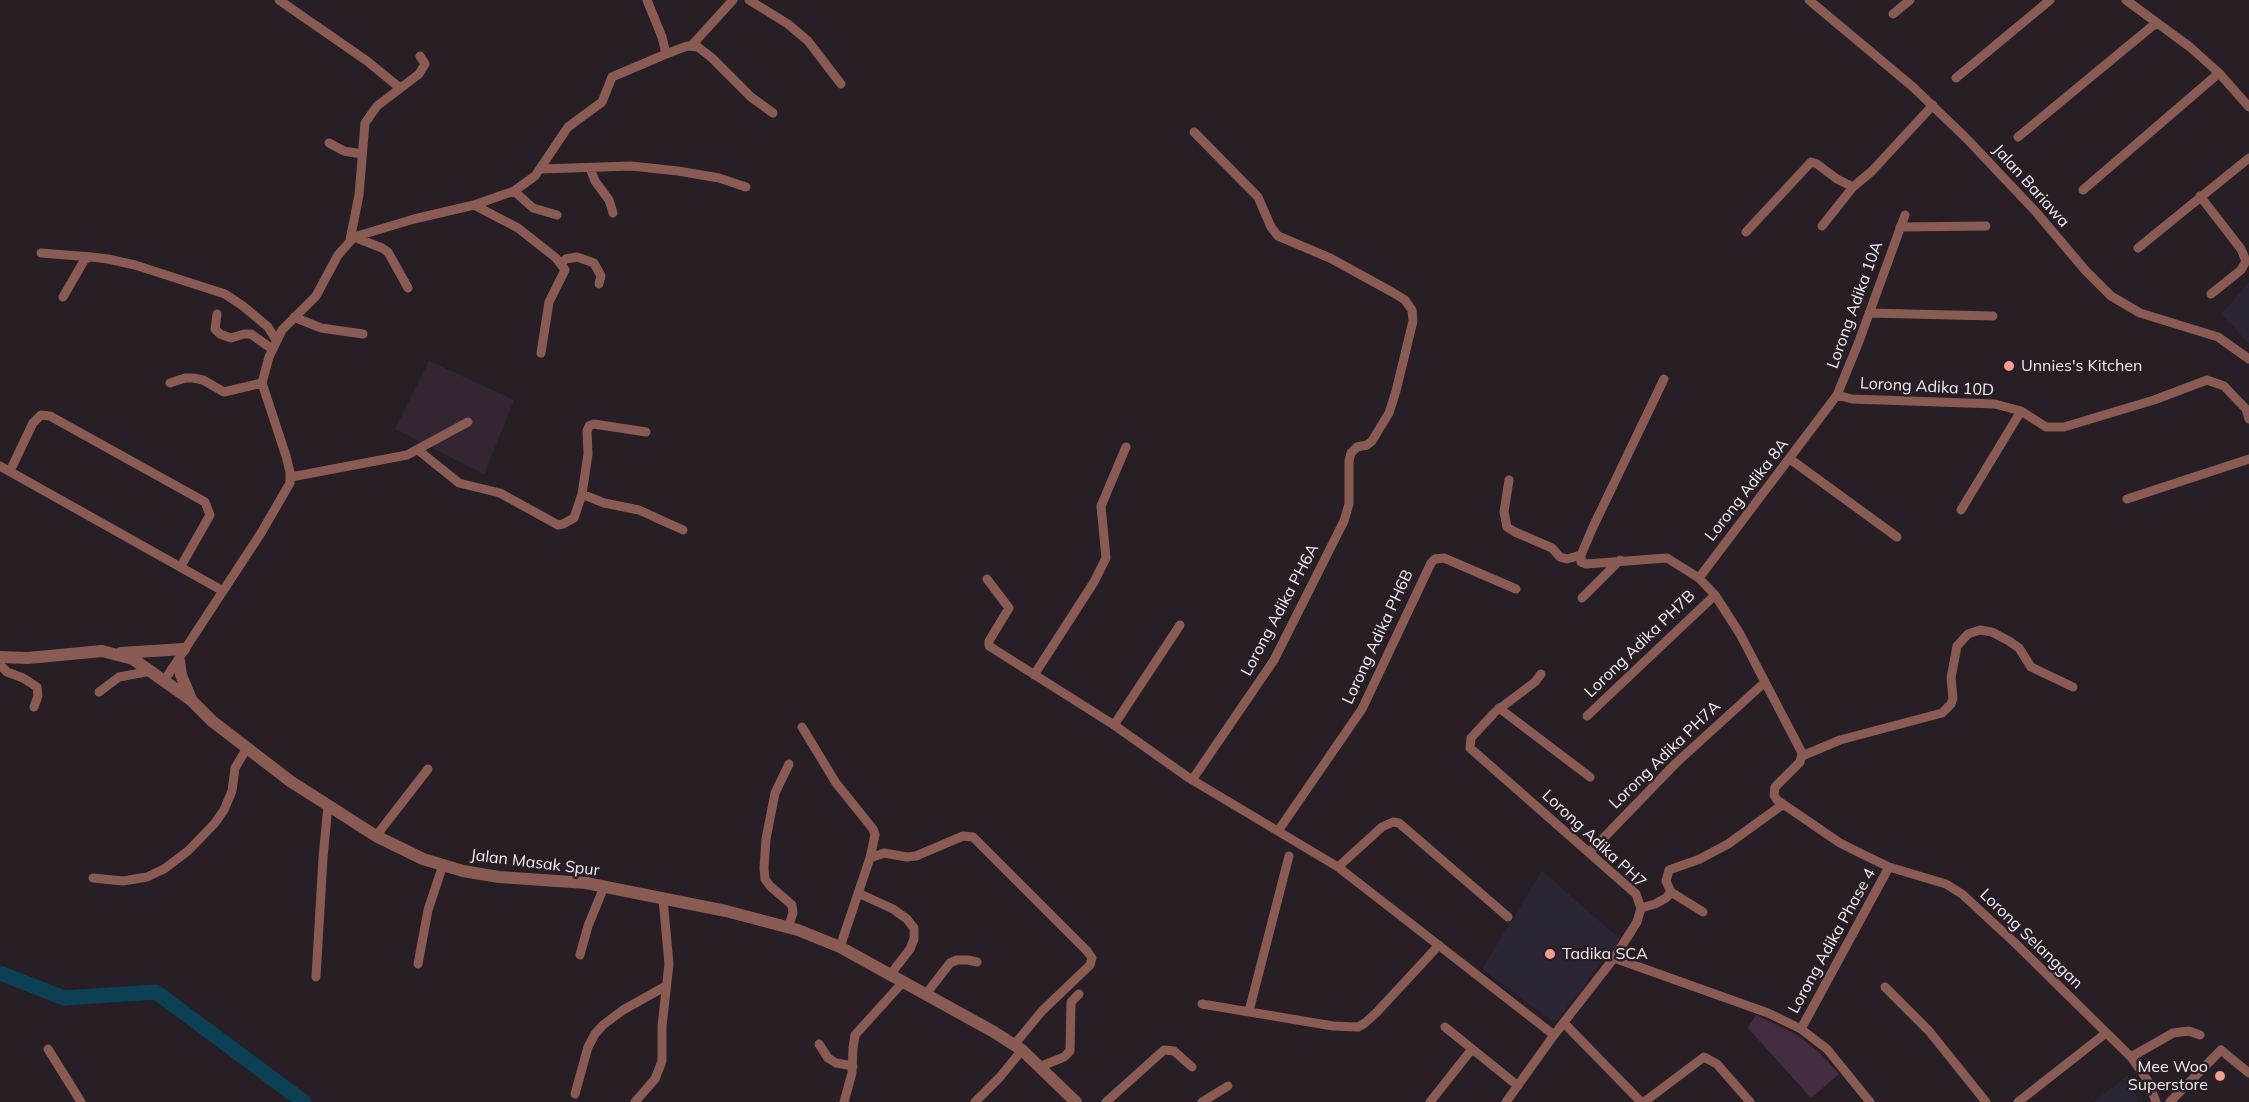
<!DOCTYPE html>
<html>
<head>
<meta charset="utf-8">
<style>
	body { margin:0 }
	canvas { display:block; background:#271e26 }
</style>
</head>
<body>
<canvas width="2249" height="1102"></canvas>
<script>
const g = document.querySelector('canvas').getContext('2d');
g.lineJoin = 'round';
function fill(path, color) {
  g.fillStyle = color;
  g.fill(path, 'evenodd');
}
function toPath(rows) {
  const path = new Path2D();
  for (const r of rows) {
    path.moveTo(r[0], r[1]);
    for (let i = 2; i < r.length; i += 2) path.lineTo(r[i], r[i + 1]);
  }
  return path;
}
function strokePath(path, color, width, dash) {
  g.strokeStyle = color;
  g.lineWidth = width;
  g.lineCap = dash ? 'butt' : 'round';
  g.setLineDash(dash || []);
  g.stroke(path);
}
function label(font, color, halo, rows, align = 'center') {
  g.font = font + ' Mulish,sans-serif';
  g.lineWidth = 5;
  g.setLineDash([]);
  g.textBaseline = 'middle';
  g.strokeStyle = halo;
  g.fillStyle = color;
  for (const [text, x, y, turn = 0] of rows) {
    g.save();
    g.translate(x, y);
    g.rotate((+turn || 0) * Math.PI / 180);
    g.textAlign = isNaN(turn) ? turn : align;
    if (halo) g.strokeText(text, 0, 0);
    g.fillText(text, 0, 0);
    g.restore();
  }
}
fill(toPath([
	[2128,1075,2138,1102,2094,1102]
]), '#292636');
fill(toPath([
	[429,361,514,400,484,474,395,429]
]), '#332632');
fill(toPath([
	[2249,282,2249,344,2222,314],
	[1542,871,1620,939,1557,1020,1551,1020,1482,969]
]), '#2c2535');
fill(toPath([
	[1756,1015,1797,1035,1820,1053,1839,1074,1811,1098,1748,1028]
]), '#442d43');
strokePath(toPath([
	[0,973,64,998,156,992,304,1102]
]), '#0c4155', 15);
strokePath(toPath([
	[279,0,367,61,400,88],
	[749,0,788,24,808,41,841,84],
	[1809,0,1913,87,1967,139,2036,212,2085,270,2111,296,2140,313,2218,337,2249,359],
	[2126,0,2190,47,2219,73,2249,107],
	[1893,14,1910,0],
	[692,45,733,0],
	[666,54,687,46,698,47,712,58,751,97,773,113],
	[1956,78,2050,0],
	[2018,137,2156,23],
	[329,143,344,151,362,154],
	[590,168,595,181,609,200,613,213],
	[541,169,631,166,678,171,719,178,746,187],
	[2083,190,2219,73],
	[514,191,533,208,557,215],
	[2200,196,2241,249,2246,261,2241,270,2211,294],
	[474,205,518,228,556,258,565,270,549,302,541,353],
	[1822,226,1853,187],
	[1900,227,1986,226],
	[1746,232,1811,162,1817,164,1837,179,1853,187,1872,171,1933,105],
	[354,237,382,248,388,252,408,288],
	[350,240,359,195,365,123,377,106,419,74,425,64,420,56],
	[2138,248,2249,158],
	[41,253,91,257],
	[561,263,566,259,577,257,594,263,601,276,599,284],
	[63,297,85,259,91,257,108,259,135,265,225,294,243,306,268,327,276,340],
	[1869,313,1993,316],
	[217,314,215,329,220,334,231,338,244,334,251,334,272,349],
	[294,317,321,328,363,334],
	[1664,379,1593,527,1581,555,1581,562,1586,564,1667,558,1699,578,1715,595,1740,634,1802,753,1800,762,1775,787,1774,795,1777,800,1840,843,1864,855,1889,867,1946,884,1962,894,2014,942,2131,1057,2148,1081,2156,1102],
	[170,383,185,378,193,378,203,380,224,392,262,383],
	[1837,395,1852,399,1995,404,2021,411,2046,427,2064,427,2154,400,2207,380,2224,386,2246,409,2249,419],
	[418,450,459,483,500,493,558,525,563,524,574,518,582,494,604,503,639,510,683,530],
	[1790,459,1897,537],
	[0,466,223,591],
	[10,471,33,423,41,415,50,416,205,502,210,515,181,566],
	[291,477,407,455,468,422],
	[1509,480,1504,512,1507,527,1515,532,1552,548,1560,557,1567,559,1581,555],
	[582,494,588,454,587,431,589,426,594,424,646,432],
	[2127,499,2249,459],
	[1961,510,2021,411],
	[1699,578,1837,395,1858,344,1905,215],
	[987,579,1009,608,989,641,989,646,1114,725,1189,778,1338,867,1554,1035,1506,1102],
	[1582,598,1620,560],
	[0,665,7,672,23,678,37,687,38,696,34,707],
	[1541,674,1535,682,1495,712,1471,738,1470,748,1636,894,1641,908,1637,922,1614,958,1554,1035],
	[1034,675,1094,582,1106,558,1101,506,1126,447],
	[164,681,261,533,290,483,290,472,286,456,262,383,269,357,282,330,316,296,338,255,354,237,414,219,474,205,514,191,535,176,568,127,602,102,612,77,666,54,662,37,647,0],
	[99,692,119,677,151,671],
	[1499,708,1590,777],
	[1587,716,1715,595],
	[1114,725,1180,625],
	[802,727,836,783,873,829,875,835,870,858],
	[1802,756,1840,740,1942,713,1951,704,1953,698,1951,678,1957,646,1968,634,1980,630,1992,632,2009,641,2019,648,2031,667,2073,687],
	[1192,780,1274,660,1344,521,1349,504,1349,461,1351,453,1357,447,1367,445,1372,441,1389,413,1396,391,1413,321,1412,310,1405,300,1392,292,1330,258,1278,236,1271,227,1258,197,1194,132],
	[1278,831,1362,709,1431,563,1435,559,1444,558,1516,589],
	[376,836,428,769],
	[1589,853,1675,764,1765,682],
	[1338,867,1382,827,1393,822,1399,823,1508,917],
	[93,878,123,881,147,877,164,869,188,851,215,823,224,810,232,791,235,768,247,748],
	[858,893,893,909,907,919,914,928,914,939,910,949,890,975],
	[1641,908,1655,904,1666,898,1671,892],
	[1703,912,1671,892,1666,881,1669,870,1700,859,1728,844,1782,805],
	[788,927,793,913,792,905,770,886,765,879,764,868,766,839,775,793,789,764],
	[840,947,870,858,884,853,907,857,916,856,963,836,973,837,1087,951,1092,958,1090,965,1042,1011,1014,1045],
	[580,955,588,926,604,887],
	[1614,958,1768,1013,1801,1029,1827,1049,1870,1102],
	[418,964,428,910,443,865],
	[316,977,323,858,328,805],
	[1885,987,1929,1031,1986,1102],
	[926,994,950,963,957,960,968,960,977,962],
	[1202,1004,1333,1026,1358,1027,1365,1023,1377,1012,1439,945],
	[1249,1011,1289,856],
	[1564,1023,1641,1102],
	[1445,1027,1518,1086],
	[1801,1029,1889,867],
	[819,1044,828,1058,836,1063,853,1066],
	[48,1049,81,1102],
	[2131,1057,2173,1033,2189,1031,2200,1035],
	[1039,1067,1064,1057,1070,1051,1071,1002,1079,994],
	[575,1094,588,1047,595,1034,603,1025,623,1010,666,986],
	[635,1102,655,1079,662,1061,662,1026,669,964,663,899],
	[844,1102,852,1073,853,1048,855,1035,903,982],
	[975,1102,1000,1077,1022,1050],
	[1106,1102,1164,1050,1174,1051,1192,1067],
	[1202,1102,1228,1086],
	[1430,1102,1472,1049],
	[1644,1102,1704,1057,1717,1064,1750,1102],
	[2018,1102,2106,1033],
	[2170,1102,2221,1050,2249,1073]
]), '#895b53', 9);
strokePath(toPath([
	[121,653,184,649],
	[0,657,28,658,102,651,133,659,191,700,212,721,290,781,376,836,423,859,463,871,499,877,586,883,726,911,798,930,840,947,994,1032,1022,1050,1076,1102],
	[179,661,181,675,191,699]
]), '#895b53', 12);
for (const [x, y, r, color] of [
	[2009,366,6,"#f49d8b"],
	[1550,954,6,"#f49d8b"],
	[2220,1076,6,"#f49d8b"]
]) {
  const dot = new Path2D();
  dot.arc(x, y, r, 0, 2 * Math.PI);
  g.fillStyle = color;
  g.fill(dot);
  strokePath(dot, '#271e26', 2);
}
label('16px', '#f6eff5', '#271e26', [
	["Jalan Bariawa",2031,186,48],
	["Lorong Adika 10A",1855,305,-70],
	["Lorong Adika 10D",1927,387,3],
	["Lorong Adika 8A",1747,490,-52],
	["Lorong Adika PH6A",1280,610,-62],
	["Lorong Adika PH6B",1378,637,-65],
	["Lorong Adika PH7B",1640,644,-44],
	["Lorong Adika PH7A",1665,755,-44],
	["Lorong Adika PH7",1594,839,43],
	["Jalan Masak Spur",535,863,7],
	["Lorong Selanggan",2031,939,44],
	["Lorong Adika Phase 4",1832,941,-61]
]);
label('16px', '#f6eff5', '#271e26', [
	["Unnies's Kitchen",2021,366],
	["Tadika SCA",1562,954],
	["Mee Woo",2208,1067,"right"],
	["Superstore",2208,1085,"right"]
], 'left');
</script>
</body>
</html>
